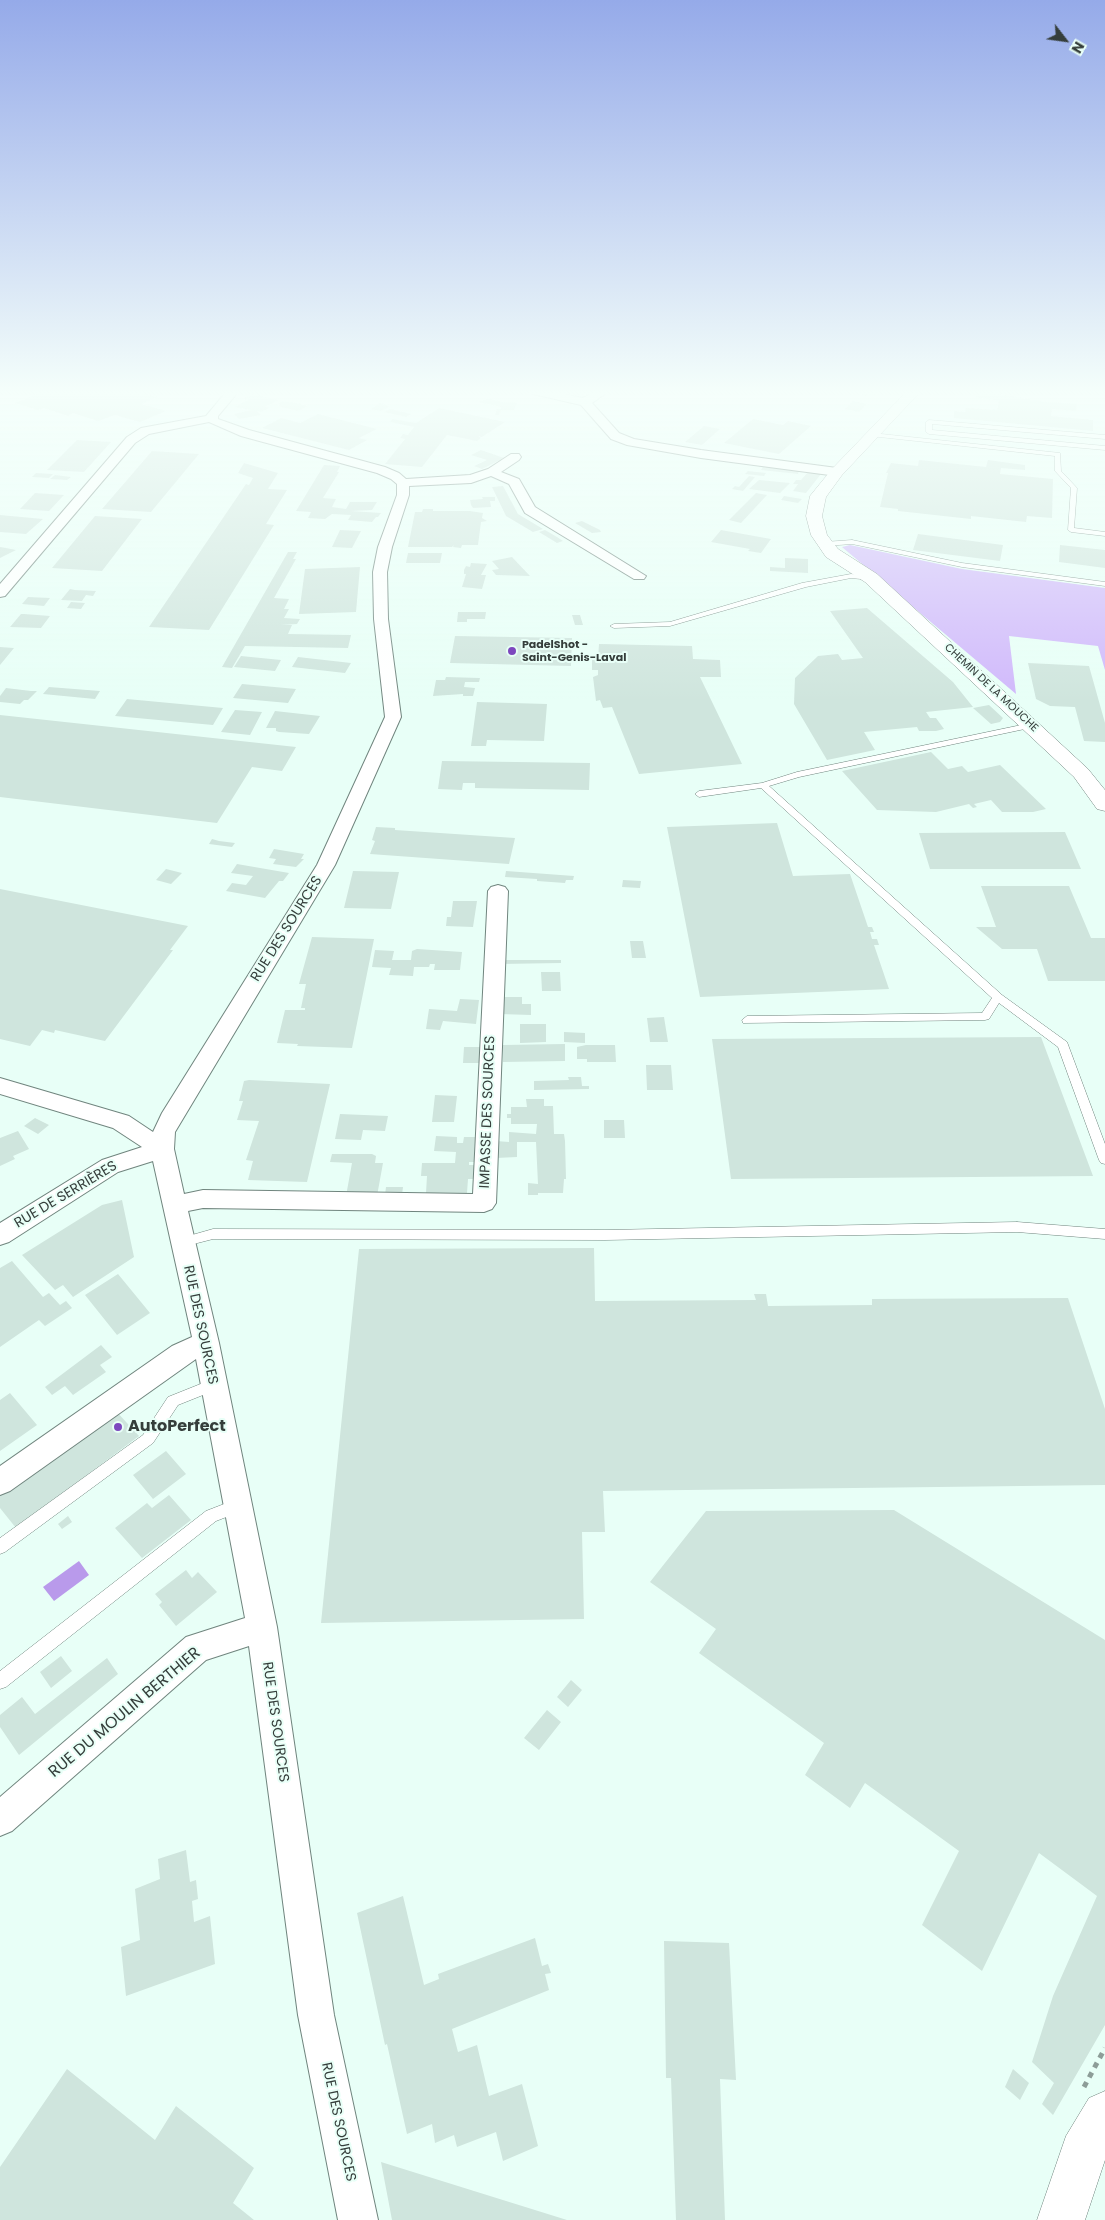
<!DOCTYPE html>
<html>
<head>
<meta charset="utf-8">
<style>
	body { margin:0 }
	#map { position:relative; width:1105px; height:2220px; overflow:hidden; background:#e8fff7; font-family:Poppins,sans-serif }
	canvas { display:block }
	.north { position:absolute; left:1040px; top:15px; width:50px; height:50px; -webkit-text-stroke:4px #e8fff7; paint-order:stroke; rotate:120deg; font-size:14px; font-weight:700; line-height:20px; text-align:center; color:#353e3b }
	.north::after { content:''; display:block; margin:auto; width:18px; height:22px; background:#353e3b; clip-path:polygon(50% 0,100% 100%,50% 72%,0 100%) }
</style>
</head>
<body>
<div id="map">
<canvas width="1105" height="2220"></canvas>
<div class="north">N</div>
</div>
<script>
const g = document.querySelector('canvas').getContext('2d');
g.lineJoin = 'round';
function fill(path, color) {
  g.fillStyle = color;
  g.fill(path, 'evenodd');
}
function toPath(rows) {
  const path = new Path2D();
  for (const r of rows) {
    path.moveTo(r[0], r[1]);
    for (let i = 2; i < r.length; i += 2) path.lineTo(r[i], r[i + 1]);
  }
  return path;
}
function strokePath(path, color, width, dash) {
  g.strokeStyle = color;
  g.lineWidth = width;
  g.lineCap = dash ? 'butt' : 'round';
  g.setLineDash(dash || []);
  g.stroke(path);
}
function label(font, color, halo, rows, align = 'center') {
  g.font = font + ' Poppins,sans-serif';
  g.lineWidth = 4;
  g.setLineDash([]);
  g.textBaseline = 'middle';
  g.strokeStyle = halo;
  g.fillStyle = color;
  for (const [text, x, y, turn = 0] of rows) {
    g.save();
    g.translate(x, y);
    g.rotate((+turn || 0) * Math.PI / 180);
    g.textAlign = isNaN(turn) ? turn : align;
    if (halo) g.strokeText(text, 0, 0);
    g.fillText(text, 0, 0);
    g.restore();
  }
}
fill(toPath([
	[850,545,962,569,1105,588,1105,670,1098,646,1009,636,1016,694,842,547]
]), '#d0b8fb');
fill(toPath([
	[79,1561,89,1575,54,1601,43,1587]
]), '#b99aeb');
fill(toPath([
	[38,391,135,391,157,397,141,404,166,411,140,422,115,415,98,421,73,413,68,416,44,408,38,410,15,403,42,392],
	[571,391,594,391,588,395],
	[862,391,880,391,875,396,869,396,859,394],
	[981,391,1046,402,1077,404,1076,411,1052,409,1051,416,1093,420,1093,431,954,418,954,411,965,412,966,408,997,410,999,401,976,397],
	[252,394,278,400,265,407,269,408,261,412,257,411,261,415,239,419,234,414,251,410,235,407,248,400,244,399],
	[488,398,502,402,517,403,514,410,501,410,499,415,495,415,497,409,501,409,501,407,479,402],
	[283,401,301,404,307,406,298,411,278,406,281,405,278,404],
	[853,401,867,404,859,412,845,409],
	[380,403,390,406,381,411,371,409],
	[439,408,505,422,482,437,478,436,481,438,477,441,447,435,422,467,385,464,405,439,400,438,403,434,408,435,414,427,390,422,392,419,416,423],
	[390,409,411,414,406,417,384,412],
	[318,414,377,429,359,438,367,440,349,450,262,428,281,418,300,423],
	[753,419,783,425,788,421,811,426,779,454,724,443],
	[704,426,720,429,702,445,685,442],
	[77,440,111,442,84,472,47,470],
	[481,450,504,458,482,469,474,466,487,460,471,455],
	[152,451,199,454,151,512,102,509],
	[919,460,986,467,988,460,1025,465,1025,470,1001,468,1000,474,1053,479,1052,518,1027,516,1026,522,971,516,971,519,898,511,898,509,880,507,888,473,886,473,891,463,918,466],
	[244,463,278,473,268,489,287,490,266,524,274,525,209,630,149,627,246,484,249,485,253,478,238,473],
	[324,465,340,466,337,472,339,472,323,498,336,499,332,507,346,509,350,502,377,502,372,510,351,511,381,513,378,517,376,517,372,522,348,520,351,515,332,514,325,519,308,518,311,512,296,511],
	[763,467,799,471,798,474,761,470],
	[748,471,766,473,764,476,745,474],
	[808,472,821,474,806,493,793,491,798,484,793,484,796,480,801,480],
	[36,473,53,474,49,478,32,477],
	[55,475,71,477,67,480,50,479],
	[749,476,755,477,743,491,732,489,735,486,739,487],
	[759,480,790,483,780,493,749,489],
	[503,486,518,514,543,529,533,532,506,516,492,487],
	[35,493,64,495,49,511,20,509],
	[756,493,767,495,741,523,729,520],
	[784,496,802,499,798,503,781,500],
	[482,497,495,497,495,501,490,501,491,507,473,508,471,505,470,500,483,499],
	[423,509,433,509,433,511,470,511,483,513,482,518,487,521,481,522,478,545,462,545,461,548,453,547,454,545,452,547,408,547,415,512,422,512],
	[0,515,43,519,26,534,0,532],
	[95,516,142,519,102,571,52,568],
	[582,521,600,530,601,532,592,533,575,523],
	[340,530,361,531,352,548,332,547],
	[545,530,557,537,563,541,557,543,539,532],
	[721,530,771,539,761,553,748,551,750,549,711,542],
	[918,534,1003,545,1000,561,913,550],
	[1060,545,1105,550,1105,568,1059,562],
	[0,547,6,548,16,550,0,558],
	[288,552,297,552,293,559,296,559,274,598,289,599,284,609,289,609,284,618,300,619,297,624,281,625,292,625,288,634,351,635,348,648,245,646,232,668,222,667],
	[408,553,442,553,440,563,406,563],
	[512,557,530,576,496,575,492,570,499,569,492,561],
	[785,558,808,559,808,573,770,571,770,567,785,568],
	[471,563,487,564,481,575,486,575,482,589,462,587,466,574,464,574,464,570,466,566,470,567],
	[360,567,356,612,299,614,305,569],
	[70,589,75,590,96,591,93,596,86,595,82,601,61,600],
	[28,597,50,598,44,606,22,604],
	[71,602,85,603,81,609,67,608],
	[867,608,953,682,973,707,926,712,930,718,936,718,944,729,936,731,919,731,917,727,864,732,875,750,827,760,794,704,795,678,818,656,838,654,842,660,863,658,830,611],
	[458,612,486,612,485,619,467,619,467,622,457,622],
	[21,614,24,614,50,616,41,628,10,627],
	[572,615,580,615,583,625,575,625],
	[455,636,572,638,571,666,450,663],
	[599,644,692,646,693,659,720,660,721,677,700,677,742,764,639,774,612,707,603,708,600,700,596,701,593,677,598,675,598,670,592,670,592,659,598,659],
	[0,647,14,648,0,665],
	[241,656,281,660,275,671,234,667],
	[298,657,351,663,345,673,292,667],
	[1028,663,1089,666,1105,723,1105,742,1084,741,1075,707,1050,706,1036,699],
	[446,677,480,678,479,682,465,682,464,687,475,688,473,696,463,696,463,694,433,696,436,680,445,680],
	[242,684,296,689,288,703,233,698],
	[49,687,100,691,95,699,43,694],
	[6,688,31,691,37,691,28,700,24,700,20,704,0,702,0,696],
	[127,699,223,708,213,725,115,716],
	[477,702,547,704,544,741,487,740,486,746,471,746],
	[989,705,1003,718,1000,722,991,724,973,708],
	[235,710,262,712,250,735,221,732],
	[275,711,320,716,309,734,279,732,276,731,276,728,266,728],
	[0,715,296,747,282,771,252,767,217,823,0,797],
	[931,752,948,769,962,766,968,772,1000,765,1046,809,1033,812,1002,812,991,800,974,804,977,807,973,808,969,804,936,812,877,810,842,771],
	[442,761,590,763,589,790,475,788,475,783,463,783,462,790,438,789],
	[777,823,793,876,850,874,868,927,872,927,874,932,870,932,872,939,877,939,879,945,874,945,889,989,700,997,667,827],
	[376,827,395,828,395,830,515,838,509,864,370,854,375,841,372,840],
	[1065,832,1081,869,930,869,919,833],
	[212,839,219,841,235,843,232,847,209,844],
	[274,849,304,854,301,859,304,859,296,867,273,864,276,859,269,858],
	[237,864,289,873,283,881,279,881,265,898,226,891,232,883,246,885,253,876,231,873],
	[166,869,182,873,171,884,156,880],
	[353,871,399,872,391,909,344,908],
	[506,871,574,876,573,880,566,880,565,883,537,881,537,879,505,877],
	[623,880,641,881,640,888,622,887],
	[981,886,1069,886,1091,938,1105,938,1105,950,1086,950,1105,950,1105,981,1048,981,1037,949,1002,949,976,927,996,927],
	[0,889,188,926,170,950,173,950,105,1041,55,1030,54,1033,42,1030,30,1046,0,1039],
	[453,901,477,901,473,927,446,926,447,917,451,917],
	[312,937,374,939,352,1048,297,1046,298,1044,277,1043,285,1010,305,1010,305,1008,301,1008,306,984,299,984],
	[630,941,643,941,646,958,632,958],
	[417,949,462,952,460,970,434,970,435,964,430,964,429,967,414,967,413,976,389,975,391,968,372,967,375,950,394,951,392,960,411,960,412,951],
	[500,960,561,960,561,963,500,964],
	[541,972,560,972,561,991,542,991],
	[499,997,522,997,522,1004,531,1004,531,1015,499,1014],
	[460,999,479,1000,476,1024,443,1021,440,1030,426,1029,429,1009,457,1011],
	[664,1017,668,1042,650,1042,647,1018],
	[520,1024,546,1024,546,1042,520,1043],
	[564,1032,585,1033,585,1043,564,1042],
	[1041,1037,1093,1176,731,1179,712,1039],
	[565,1044,565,1061,503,1062,503,1045],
	[586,1045,615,1045,616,1062,587,1062,587,1059,577,1059,577,1047],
	[464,1047,482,1047,481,1063,463,1063],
	[646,1065,671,1065,673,1090,647,1090],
	[568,1077,581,1077,582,1086,589,1086,589,1089,534,1090,534,1081,569,1080],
	[249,1080,330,1084,307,1182,248,1180,253,1161,246,1160,259,1121,237,1120,243,1101,239,1101,244,1081],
	[435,1095,457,1096,454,1122,432,1122],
	[526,1099,544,1099,544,1106,553,1106,554,1134,564,1134,565,1141,566,1179,564,1179,563,1193,538,1193,538,1195,528,1195,528,1183,538,1184,536,1142,517,1142,517,1157,496,1158,496,1141,509,1142,509,1132,536,1134,537,1124,511,1124,511,1118,507,1118,507,1114,511,1114,511,1107,527,1107],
	[340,1114,388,1116,385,1131,363,1130,361,1140,335,1139],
	[35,1118,49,1125,38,1134,24,1126],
	[604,1120,624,1120,625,1138,604,1138],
	[18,1131,29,1149,13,1156,15,1159,0,1166,0,1138],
	[436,1136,457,1137,457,1143,463,1143,464,1137,475,1137,474,1162,469,1162,469,1165,477,1165,476,1179,468,1179,467,1193,426,1193,427,1176,421,1176,422,1163,455,1163,456,1152,434,1151],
	[332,1154,372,1154,376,1156,375,1163,383,1163,377,1196,346,1196,352,1163,330,1162],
	[386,1187,403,1187,402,1195,385,1195],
	[122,1200,134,1257,73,1297,63,1285,55,1290,22,1255,102,1205],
	[594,1248,595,1301,756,1300,754,1294,766,1294,768,1306,872,1305,872,1299,1068,1298,1105,1409,1105,1485,603,1491,605,1532,582,1532,584,1619,321,1623,359,1249],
	[12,1261,43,1297,49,1293,60,1305,66,1301,72,1308,45,1326,39,1320,0,1347,0,1268],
	[118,1274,150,1313,117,1335,85,1295],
	[101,1345,112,1357,100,1365,106,1372,73,1395,65,1386,52,1395,45,1387],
	[10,1393,37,1425,0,1451,0,1400],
	[115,1410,139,1436,16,1528,0,1508,0,1494],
	[166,1451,186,1474,153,1499,133,1475],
	[169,1495,191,1520,142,1558,115,1528,147,1503,152,1508],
	[894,1510,1105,1640,1105,2025,1053,2115,1042,2104,1054,2083,1032,2062,1053,1996,1097,1896,1039,1853,982,1971,922,1925,959,1851,865,1783,850,1808,805,1775,824,1743,699,1653,716,1629,650,1582,706,1511],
	[68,1516,72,1522,62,1529,58,1524],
	[186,1570,192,1578,198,1572,217,1592,176,1626,159,1605,162,1602,155,1594],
	[61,1656,72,1671,51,1688,40,1672],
	[107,1658,118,1674,19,1755,0,1727,0,1715,22,1697,35,1714],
	[571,1680,582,1690,568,1707,557,1697],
	[547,1710,561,1722,539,1750,524,1738],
	[186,1850,190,1882,196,1880,198,1899,192,1901,194,1922,210,1916,215,1964,126,1996,121,1947,140,1940,135,1889,160,1879,158,1859],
	[403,1896,424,1985,439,1979,438,1974,535,1938,542,1966,548,1964,551,1973,545,1974,549,1990,452,2029,458,2052,477,2045,489,2096,522,2084,538,2146,503,2161,496,2132,457,2147,454,2135,435,2143,432,2124,407,2134,387,2044,385,2045,357,1913],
	[664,1941,729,1943,736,2080,720,2079,725,2220,676,2220,671,2078,666,2078],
	[67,2069,155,2140,176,2106,254,2168,233,2203,254,2220,0,2220,0,2167],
	[1013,2069,1029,2083,1020,2100,1005,2087],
	[381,2162,567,2220,392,2220]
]), '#cfe5dd');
const service = toPath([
	[929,420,1105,435,1105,439,932,424,932,430,1105,446,1105,450,929,434,926,432,926,422,929,420],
	[872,433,1060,453,1061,471,1077,488,1074,528,1105,532,1105,536,1071,532,1068,530,1071,488,1055,471,1055,456,870,436,869,435,872,433],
	[852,540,962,563,1105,582,1105,586,962,567,852,544,825,546,822,544,825,542,852,540],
	[851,574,871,576,875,578,871,580,851,578,806,587,670,626,614,628,610,626,614,624,670,622,802,583,851,574],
	[1031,723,1034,723,1034,727,799,777,769,786,1002,995,1067,1042,1105,1144,1105,1164,1101,1163,1099,1160,1058,1047,999,1003,989,1019,985,1020,743,1023,742,1020,747,1016,982,1013,992,998,761,788,699,797,695,794,699,791,762,783,797,772,1031,723],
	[1017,1222,1105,1229,1105,1239,1017,1232,605,1240,213,1239,182,1247,178,1245,176,1242,178,1239,213,1229,605,1230,1017,1222],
	[213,1379,218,1381,220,1385,218,1389,178,1405,153,1443,5,1552,0,1554,0,1538,143,1435,168,1397,213,1379],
	[237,1499,242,1501,244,1506,242,1511,216,1521,6,1687,0,1689,0,1671,206,1511,237,1499]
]);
const minor = toPath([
	[227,391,239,391,218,416,218,419,249,430,385,467,399,473,406,479,470,475,488,469,511,454,519,454,521,457,519,460,501,472,519,479,535,507,646,576,644,579,634,579,525,513,509,484,491,476,471,483,409,486,409,495,392,547,387,572,388,619,401,717,335,865,175,1132,174,1149,184,1194,203,1190,473,1194,488,891,491,887,498,885,505,887,508,891,496,1203,492,1209,484,1212,203,1208,188,1211,219,1343,277,1627,334,2015,378,2220,338,2220,298,2015,249,1646,206,1660,12,1831,0,1836,0,1797,186,1637,245,1618,196,1359,10,1491,0,1495,0,1466,172,1346,192,1337,153,1161,118,1172,9,1242,0,1245,0,1223,102,1160,142,1147,113,1128,0,1094,0,1078,129,1116,153,1132,162,1113,317,865,385,717,374,619,373,572,378,547,397,495,397,484,391,479,377,473,241,436,209,422,149,434,135,443,5,596,0,597,0,584,127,437,141,428,206,416,227,391],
	[527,391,548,391,583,398,596,391,609,391,592,403,619,433,634,439,701,450,837,468,843,472,837,476,701,458,627,445,611,439,581,405,529,393,527,391]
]);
const tertiary = toPath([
	[907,391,921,391,842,475,826,497,822,516,827,535,838,549,877,574,1088,769,1105,790,1105,811,1097,809,1074,777,865,582,826,557,811,535,806,516,810,496,832,469,907,391],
	[1105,2091,1105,2160,1085,2220,1037,2220,1066,2136,1089,2098,1105,2091]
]);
strokePath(service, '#70857e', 1);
strokePath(minor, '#70857e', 2);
strokePath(tertiary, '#70857e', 1);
strokePath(toPath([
	[1084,2087,1105,2048]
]), '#8d9d98', 5, [5.5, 5.5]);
fill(service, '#fff');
fill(minor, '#fff');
fill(tertiary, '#fff');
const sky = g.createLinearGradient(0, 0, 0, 702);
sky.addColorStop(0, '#95aae9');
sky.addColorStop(0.56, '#f5fffb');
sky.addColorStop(1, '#f5fffb00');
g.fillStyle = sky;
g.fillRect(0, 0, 1105, 702);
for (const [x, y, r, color] of [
	[512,651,5,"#7d47be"],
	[118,1427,5,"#7d47be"]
]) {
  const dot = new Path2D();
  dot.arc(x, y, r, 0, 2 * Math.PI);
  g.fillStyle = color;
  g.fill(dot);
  strokePath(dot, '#e8fff7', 2);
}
label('bold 11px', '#353e3b', '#e8fff7', [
	["PadelShot -",522,645],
	["Saint-Genis-Laval",522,658]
], 'left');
label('11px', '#353e3b', '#e8fff7', [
	["CHEMIN DE LA MOUCHE",991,688,43]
]);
label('14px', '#353e3b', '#e8fff7', [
	["RUE DES SOURCES",287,929,-58],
	["IMPASSE DES SOURCES",488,1112,-88],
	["RUE DE SERRIÈRES",66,1195,-31],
	["RUE DES SOURCES",200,1325,78],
	["RUE DES SOURCES",275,1722,82],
	["RUE DES SOURCES",338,2122,78]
]);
label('bold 16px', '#353e3b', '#e8fff7', [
	["AutoPerfect",128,1427]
], 'left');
label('16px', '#353e3b', '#e8fff7', [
	["RUE DU MOULIN BERTHIER",125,1713,-40]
]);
</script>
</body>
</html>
